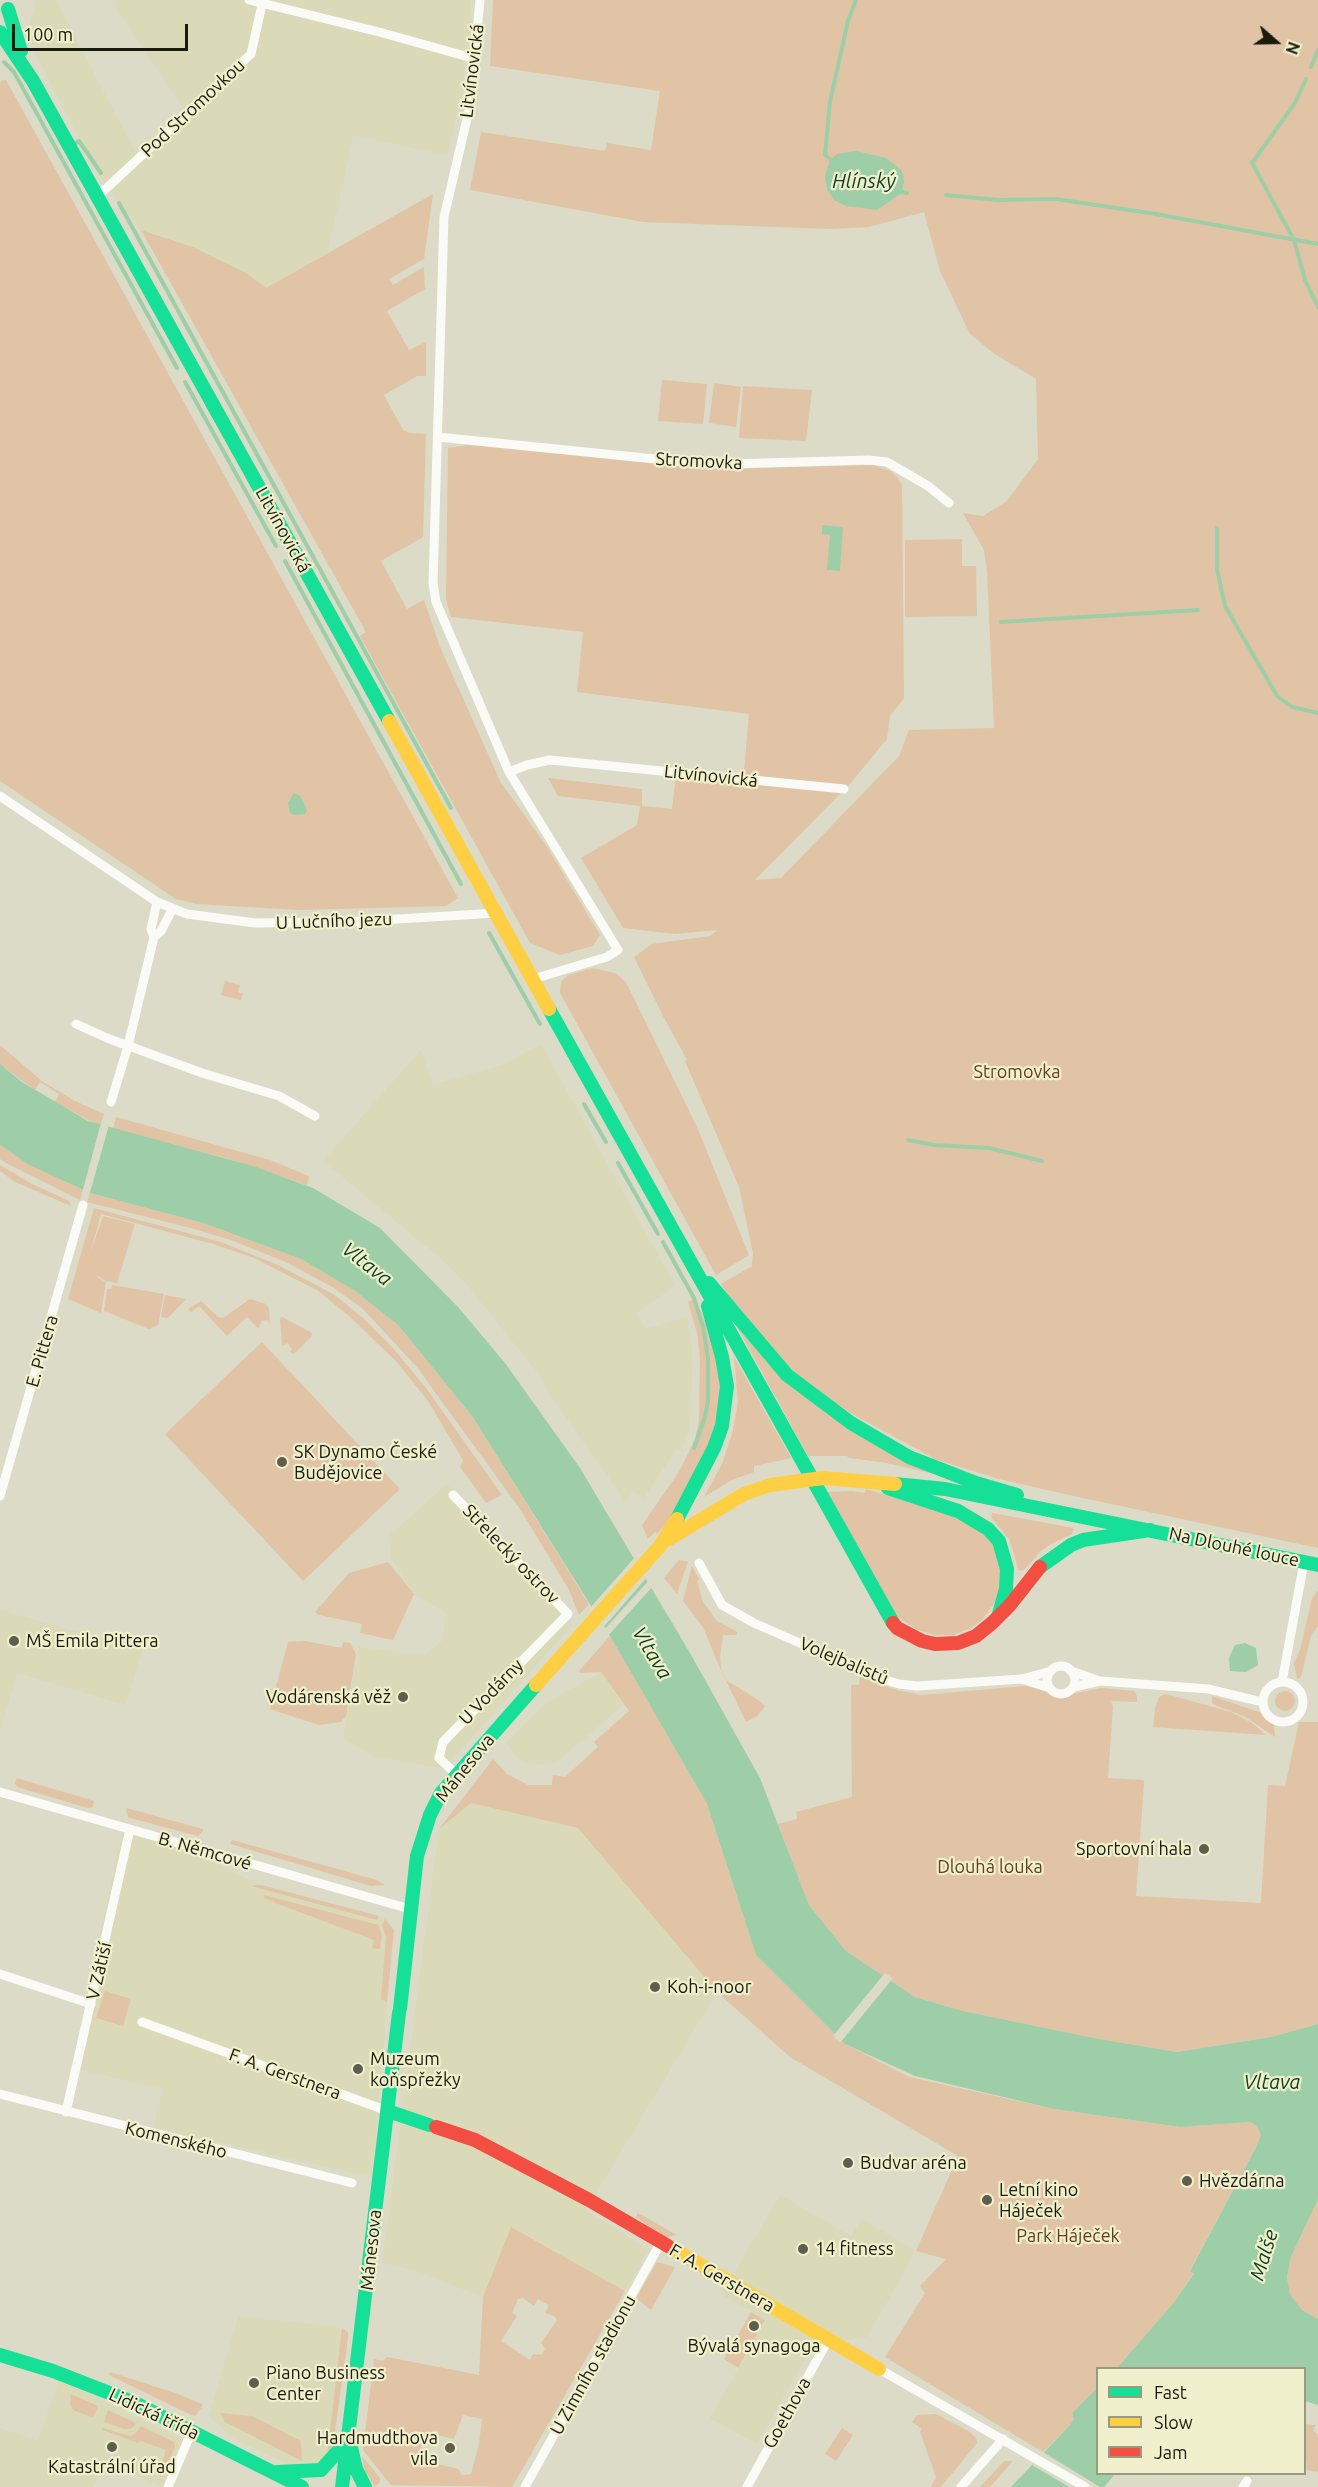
<!DOCTYPE html>
<html>
<head>
<meta charset="utf-8">
<style>
	body { margin:0 }
	#map { position:relative; width:1318px; height:2487px; overflow:hidden; background:#dbdbc7; font-family:Ubuntu,sans-serif }
	canvas { display:block }
	.legend { position:absolute; left:1096px; top:2367px; width:210px; height:108px; box-sizing:border-box; background:#f1f0cc; border:2px solid #9b9a80; margin:0; padding:8px 10px; list-style:none; font-size:18px; color:#1a1a0d }
	.legend li { display:flex; align-items:center; gap:12px; height:30px }
	.legend b { width:30px; border:2px solid #9b9a80 }
	.north { position:absolute; left:1246px; top:12px; width:60px; height:60px; -webkit-text-stroke:4px #f1f0cc; paint-order:stroke; rotate:110deg; font-size:16px; font-weight:700; line-height:24px; text-align:center; color:#1a1a0d }
	.north::after { content:''; display:block; margin:auto; width:21px; height:27px; background:#1a1a0d; clip-path:polygon(50% 0,100% 100%,50% 72%,0 100%) }
	.scale { position:absolute; left:12px; top:24px; width:176px; height:27px; box-sizing:border-box; border:3px solid #1a1a0d; border-top:0; padding-left:8px; font-size:18px; line-height:21px; white-space:nowrap; color:#1a1a0d; -webkit-text-stroke:4px #f1f0cc; paint-order:stroke }
</style>
</head>
<body>
<div id="map">
<canvas width="1318" height="2487"></canvas>
<ul class="legend">
<li><b style="height:8px;background:#16e098"></b>Fast</li>
<li><b style="height:8px;background:#ffcf43"></b>Slow</li>
<li><b style="height:8px;background:#f24e42"></b>Jam</li>
</ul>
<div class="north">N</div>
<div class="scale">100 m</div>
</div>
<script>
const g = document.querySelector('canvas').getContext('2d');
g.lineJoin = 'round';
function fill(path, color) {
  g.fillStyle = color;
  g.fill(path, 'evenodd');
}
function toPath(rows) {
  const path = new Path2D();
  for (const r of rows) {
    if (r.length === 3) {
      path.moveTo(r[0] + r[2], r[1]);
      path.arc(r[0], r[1], r[2], 0, 2 * Math.PI);
      continue;
    }
    path.moveTo(r[0], r[1]);
    for (let i = 2; i < r.length; i += 2) path.lineTo(r[i], r[i + 1]);
  }
  return path;
}
function strokePath(path, color, width, dash) {
  g.strokeStyle = color;
  g.lineWidth = width;
  g.lineCap = dash ? 'butt' : 'round';
  g.setLineDash(dash || []);
  g.stroke(path);
}
function label(font, color, halo, rows, align = 'center') {
  g.font = font + ' Ubuntu,sans-serif';
  g.lineWidth = 4.5;
  g.setLineDash([]);
  g.textBaseline = 'middle';
  g.strokeStyle = halo;
  g.fillStyle = color;
  for (const [text, x, y, turn = 0] of rows) {
    g.save();
    g.translate(x, y);
    g.rotate((+turn || 0) * Math.PI / 180);
    g.textAlign = isNaN(turn) ? turn : align;
    if (halo) g.strokeText(text, 0, 0);
    g.fillText(text, 0, 0);
    g.restore();
  }
}
fill(toPath([
	[36,0,56,0,141,163,189,116,116,9,115,0,471,0,471,32,466,44,462,95,447,155,354,135,327,253,266,288,246,273,193,247,141,230,118,202,96,171,31,45,29,27],
	[541,1044,675,1286,636,1313,646,1329,687,1317,690,1333,693,1363,689,1428,682,1451,676,1450,644,1498,633,1491,626,1502,545,1388,541,1377,469,1287,439,1257,323,1161,421,1050,433,1085,502,1065],
	[447,1484,533,1571,572,1625,444,1769,373,1756,343,1738,359,1647,424,1656,442,1641,447,1614,414,1594,391,1558,389,1536],
	[0,1610,142,1650,126,1705,17,1673,0,1732],
	[601,1672,623,1705,556,1763,538,1765,527,1763,516,1757,506,1743,546,1703],
	[471,1803,578,1828,717,1992,586,2210,649,2250,625,2291,512,2227,483,2297,417,2271,382,2263,439,1829],
	[123,1831,183,1848,258,1884,385,1919,391,1926,393,1935,372,2177,153,2127,163,2089,77,2069,94,1997,101,1982,90,1978],
	[780,2195,851,2236,862,2219,916,2251,867,2337,813,2345,757,2444,710,2418,767,2319,721,2295],
	[238,2317,336,2326,347,2333,331,2452,324,2461,299,2469,234,2439,209,2416],
	[59,2380,191,2444,168,2487,162,2487,131,2472,102,2464,94,2487,0,2487,0,2428,38,2441]
]), '#dadab9');
fill(toPath([
	[493,0,1318,0,1318,1548,1069,1495,999,1479,937,1460,854,1415,815,1390,785,1364,738,1309,721,1284,752,1266,753,1253,739,1187,685,1061,687,1060,663,1016,634,957,652,944,710,936,718,930,675,934,623,928,581,858,637,825,640,806,558,796,548,778,642,789,642,806,672,809,676,776,743,783,749,714,577,692,583,632,451,617,446,599,448,448,469,445,722,469,873,465,891,471,897,477,902,485,904,698,890,716,887,739,849,785,755,880,781,878,899,756,909,730,994,728,987,571,984,550,963,513,983,516,1007,501,1038,459,1036,379,995,354,970,334,940,271,924,212,869,227,830,229,643,222,470,190,481,132,605,151,607,143,651,150,660,91,490,66],
	[6,80,458,898,446,906,300,910,196,904,176,899,0,781,0,84,1,81],
	[433,194,424,259,389,279,393,285,424,267,425,289,387,311,409,350,426,342,426,376,417,376,384,395,403,430,409,433,426,434,423,537,381,561,407,609,424,600,440,647,501,783,546,845,600,935,593,946,560,955,530,943,360,636,366,632,141,230,193,247,246,273,266,288],
	[662,380,707,384,703,424,658,421],
	[714,383,741,387,736,427,709,423],
	[743,386,812,390,806,441,739,438],
	[962,539,962,566,976,566,977,616,905,617,905,540],
	[592,968,615,973,626,982,697,1127,749,1255,716,1275,560,993,561,982,568,975],
	[225,981,240,985,238,992,243,994,241,1000,221,995],
	[0,1045,43,1082,75,1101,104,1114,100,1126,55,1102,59,1094,40,1082,35,1090,0,1064],
	[116,1117,270,1160,309,1176,307,1185,229,1159,113,1129],
	[0,1145,29,1165,83,1190,80,1200,6,1163,0,1159],
	[0,1165,32,1184,69,1201,71,1206,15,1182,0,1171],
	[90,1193,203,1223,301,1259,355,1291,399,1326,472,1416,589,1604,579,1615,569,1590,520,1509,416,1366,362,1308,334,1288,288,1263,231,1240,187,1227,87,1202],
	[94,1208,221,1242,278,1265,335,1295,364,1319,393,1348,426,1388,502,1495,486,1503,460,1467,463,1460,428,1401,396,1361,350,1317,317,1290,254,1258,213,1244,101,1214,90,1254,103,1216,135,1224,117,1283,106,1281,96,1275,98,1278,106,1282,101,1313,68,1299],
	[112,1285,164,1294,158,1325,149,1329,104,1311,107,1289,111,1289],
	[165,1295,186,1299,168,1318,161,1317],
	[695,1298,712,1337,721,1387,718,1426,707,1455,669,1521,657,1534,655,1532,648,1539,642,1525,679,1472,695,1439,699,1420,700,1358,697,1333,688,1302],
	[250,1299,266,1304,269,1308,270,1325,268,1320,261,1321,259,1329,247,1317,227,1336,199,1306,191,1312,188,1309,201,1301,218,1317,223,1318],
	[282,1317,312,1333,311,1337,294,1354,290,1352,292,1349,287,1343,283,1346,282,1344,280,1318],
	[737,1327,767,1363,827,1414,865,1439,943,1476,887,1463,849,1458,847,1456,808,1456],
	[262,1342,400,1489,303,1581,165,1434],
	[734,1357,791,1458,754,1466,754,1472,732,1480,704,1497,722,1464,733,1431,738,1402],
	[866,1489,945,1512,984,1532,995,1547,1002,1569,1002,1584,996,1601,981,1621,969,1629,953,1635,936,1635,918,1630,898,1617,889,1606,826,1492,852,1491,865,1493],
	[992,1513,1074,1528,1072,1534,1051,1544,1041,1551,1024,1570,1019,1571,1009,1539,991,1517],
	[679,1560,688,1562,677,1594,664,1578],
	[388,1562,414,1594,393,1640,360,1633,362,1624,319,1615,315,1612,349,1573],
	[692,1566,699,1579,697,1582,703,1602,717,1621,737,1632,737,1635,723,1635,720,1658,721,1669,726,1680,760,1701,765,1706,757,1716,746,1722,718,1664,703,1627,683,1601],
	[1318,1590,1318,1626,1311,1636,1301,1677,1297,1679,1294,1663,1300,1650,1312,1598],
	[610,1636,707,1804,756,1955,845,2044,909,2077,1054,2109,1181,2127,1250,2122,1257,2126,1261,2135,1255,2149,1190,2270,1194,2272,1175,2301,1117,2368,1098,2368,1097,2388,1072,2413,1074,2419,1070,2425,1043,2452,885,2357,925,2293,920,2286,946,2259,916,2251,958,2156,790,2057,717,1992,578,1828,471,1803,439,1829,493,1759,507,1774,528,1785,552,1785,553,1775,565,1777,598,1747,594,1742,629,1711,601,1672,581,1673,579,1671],
	[304,1641,342,1648,343,1642,350,1643,356,1654,346,1716,341,1722,319,1725,270,1709,288,1642],
	[860,1676,893,1689,921,1695,1026,1686,1062,1696,1101,1688,1134,1691,1137,1696,1137,1702,1111,1701,1113,1706,1108,1778,1143,1780,1144,1782,1136,1896,1261,1903,1268,1785,1285,1786,1299,1722,1318,1722,1318,2024,1271,2037,1177,2052,1094,2038,963,2011,915,1997,846,1951,809,1905,778,1824,797,1819,796,1812,852,1797,851,1685,859,1685],
	[1285,1701,10],
	[1166,1694,1231,1712,1252,1723,1266,1735,1153,1727,1155,1708,1159,1697],
	[1212,1696,1262,1713,1274,1724,1275,1737,1244,1716,1217,1706,1212,1703],
	[17,1778,94,1801,93,1807,88,1808,17,1787,15,1783],
	[126,1808,203,1829,203,1831,198,1836,134,1819,128,1817],
	[232,1840,377,1880,385,1885,371,1886,231,1844],
	[261,1885,379,1916,377,1920,251,1886],
	[264,1895,378,1925,382,1935,380,1949,372,1948,374,1940,278,1904,264,1898],
	[385,1919,394,1930,387,2002,381,1999,386,1937,382,1925],
	[105,1991,131,1999,123,2026,96,2018],
	[1318,2199,1318,2319,1302,2310,1290,2294,1287,2277,1291,2257],
	[638,2213,677,2235,665,2238,636,2217],
	[511,2227,625,2291,512,2487,391,2485,363,2450,374,2359,383,2361,387,2357,479,2375,483,2297],
	[523,2298,534,2306,538,2299,549,2305,545,2313,554,2316,557,2320,541,2343,545,2349,541,2355,533,2354,530,2360,501,2341,517,2316,512,2313,518,2299],
	[463,2415,482,2419,479,2444,471,2474,462,2475,458,2469,433,2463,427,2467,423,2467,418,2462,422,2444,413,2442,410,2438,411,2433,416,2431,432,2434,433,2430,439,2432,438,2435,454,2439],
	[657,2262,675,2267,651,2310,636,2298],
	[751,2312,765,2320,738,2368,724,2359],
	[342,2328,348,2332,348,2338,333,2445,327,2458],
	[110,2372,178,2394,202,2404,202,2407,195,2416,189,2414,109,2375],
	[71,2394,98,2406,93,2418,73,2410,70,2404],
	[108,2410,136,2423,135,2425,130,2429,124,2429,104,2422],
	[220,2413,252,2416,301,2441,302,2461,225,2422],
	[936,2414,970,2432,976,2438,977,2443,941,2487,931,2487,936,2477,920,2432,922,2429,912,2422,917,2415],
	[1304,2424,1316,2425,1313,2431,1318,2434,1318,2472,1307,2470],
	[141,2426,174,2442,175,2447,161,2477,158,2474,166,2450,140,2441,138,2443,103,2430,103,2428,130,2436,136,2433],
	[842,2428,853,2435,836,2461,825,2454],
	[362,2456,380,2478,380,2482,375,2487,365,2472],
	[1004,2461,1013,2461,990,2487,980,2487]
]), '#e0c4a5');
fill(toPath([
	[856,151,886,158,902,171,904,181,902,193,877,210,846,206,834,200,827,189,825,176,830,160,837,154],
	[822,525,843,527,840,571,827,570,830,535,822,534],
	[294,793,300,796,306,807,307,811,305,814,294,815,290,813,288,803],
	[0,1064,22,1082,88,1121,253,1166,313,1188,380,1228,458,1307,505,1363,580,1468,690,1653,760,1778,809,1905,846,1951,915,1997,963,2011,1094,2038,1177,2052,1271,2037,1318,2024,1318,2199,1291,2257,1287,2277,1290,2294,1302,2310,1318,2319,1318,2405,1305,2401,1304,2368,1117,2368,1175,2301,1194,2273,1190,2271,1255,2149,1261,2135,1257,2126,1250,2122,1181,2127,1054,2109,915,2076,845,2044,756,1955,707,1804,610,1636,472,1416,399,1326,355,1291,301,1259,203,1223,90,1193,29,1165,0,1145],
	[1245,1643,1256,1648,1258,1665,1246,1672,1230,1671,1229,1658,1235,1645],
	[1097,2388,1098,2474,1115,2474,1104,2487,1011,2487,1070,2425,1074,2419,1072,2413]
]), '#9ecea8');
fill(toPath([
	[101,1123,109,1125,89,1196,82,1193],
	[636,1556,648,1576,602,1629,589,1609],
	[650,1579,654,1585,607,1637,603,1631],
	[885,1973,893,1978,840,2043,833,2036],
	[1043,2452,1100,2487,1069,2487,1032,2465]
]), '#dbdbc7');
strokePath(toPath([
	[4,62,14,72,177,368],
	[1311,67,1318,50],
	[1306,79,1295,103,1252,163,1294,240,1305,280,1318,307],
	[76,143,79,141,101,173],
	[834,162,825,155,830,102,848,21,856,0],
	[898,191,907,193],
	[946,195,998,200,1056,199,1156,214,1318,244],
	[119,203,451,808],
	[185,382,276,546],
	[1217,528,1217,569,1225,606,1277,696,1292,707,1318,713],
	[285,561,461,884],
	[1001,622,1198,610],
	[489,933,540,1024],
	[584,1104,606,1142],
	[908,1140,934,1145,989,1148,1042,1161],
	[618,1163,658,1234],
	[663,1242,694,1298,703,1327,708,1358,708,1400,705,1417,694,1448]
]), '#9ecea8', 4);
strokePath(toPath([
	[249,0,379,32,476,59],
	[480,0,470,106,444,217,433,583,436,602,509,772,618,950,607,957,533,979],
	[97,197,251,54,263,0],
	[438,437,694,463,729,464,869,460,887,462,928,486,949,503],
	[509,772,527,765,550,760,844,789],
	[0,796,157,902,187,914,255,923,348,922,497,913],
	[154,937,161,931,172,910],
	[76,1024,107,1038,202,1073,279,1096,315,1116],
	[111,1102,128,1046,154,937,151,929,157,902],
	[453,1495,568,1614,443,1742,439,1758,456,1774],
	[0,1496,83,1205],
	[699,1563,722,1605,754,1623,882,1679,899,1684,917,1686,1022,1679,1051,1671],
	[1061,1680,14],
	[1071,1671,1100,1681,1209,1689,1263,1702],
	[1022,1679,1050,1688],
	[1282,1682,1304,1562],
	[1283,1702,20],
	[1073,1687,1100,1681],
	[0,1792,410,1909],
	[0,1974,91,2004],
	[142,2022,388,2111],
	[0,2094,352,2183],
	[66,2112,130,1829],
	[879,2369,1085,2487],
	[168,2487,192,2431],
	[525,2487,661,2242],
	[747,2487,828,2340],
	[961,2487,1003,2439],
	[1243,2487,1247,2481]
]), '#fafaf7', 9);
strokePath(toPath([
	[8,9,21,51],
	[0,32,33,81,389,721],
	[549,1009,893,1623],
	[709,1283,787,1375,851,1423,909,1457,976,1483,1017,1495],
	[895,1484,945,1489,1318,1565],
	[888,1488,958,1511,988,1529,999,1541,1007,1569,1006,1589,999,1614],
	[677,1519,714,1448,722,1426,727,1386,722,1357,708,1306],
	[1040,1567,1071,1545,1083,1540,1150,1530],
	[400,2009,417,1856,430,1815,441,1793,536,1685],
	[388,2111,429,2125],
	[0,2355,53,2371,135,2403,302,2487],
	[351,2447,356,2469,365,2487],
	[277,2472,321,2470,349,2439],
	[342,2487,399,2013]
]), '#16e098', 14);
strokePath(toPath([
	[389,721,549,1009],
	[669,1539,744,1494,770,1485,823,1478,895,1484],
	[536,1685,660,1546,677,1519],
	[668,2246,879,2369]
]), '#ffcf43', 14);
strokePath(toPath([
	[893,1623,897,1628,922,1641,935,1644,958,1643,976,1636,992,1623,1010,1605,1040,1567],
	[436,2127,475,2140,589,2200,668,2246]
]), '#f24e42', 14);
for (const [x, y, r, color] of [
	[282,1462,6,"#5e5e4e"],
	[14,1641,6,"#5e5e4e"],
	[403,1697,6,"#5e5e4e"],
	[1204,1849,6,"#5e5e4e"],
	[655,1987,6,"#5e5e4e"],
	[358,2069,6,"#5e5e4e"],
	[848,2163,6,"#5e5e4e"],
	[1187,2181,6,"#5e5e4e"],
	[987,2200,6,"#5e5e4e"],
	[803,2249,6,"#5e5e4e"],
	[754,2326,6,"#5e5e4e"],
	[254,2383,6,"#5e5e4e"],
	[112,2447,6,"#5e5e4e"],
	[450,2448,6,"#5e5e4e"]
]) {
  const dot = new Path2D();
  dot.arc(x, y, r, 0, 2 * Math.PI);
  g.fillStyle = color;
  g.fill(dot);
  strokePath(dot, '#f1f0cc', 2);
}
label('18px', '#1a1a0d', '#f1f0cc', [
	["Litvínovická",472,71,-83],
	["Pod Stromovkou",193,108,-43],
	["Stromovka",699,461,3],
	["Litvínovická",283,530,61],
	["Litvínovická",711,776,6],
	["U Lučního jezu",334,921,-2],
	["E. Pittera",42,1351,-74],
	["Na Dlouhé louce",1234,1547,12],
	["Střelecký ostrov",511,1554,46],
	["Volejbalistů",844,1661,23],
	["U Vodárny",491,1692,-46],
	["Mánesova",465,1768,-51],
	["B. Němcové",205,1851,16],
	["V Zátiší",99,1971,-77],
	["F. A. Gerstnera",285,2074,20],
	["Komenského",176,2140,14],
	["Mánesova",371,2250,-84],
	["F. A. Gerstnera",722,2278,30],
	["U Zimního stadionu",593,2365,-61],
	["Goethova",787,2413,-61],
	["Lidická třída",154,2414,25]
]);
label('18px', '#663d1a', '#f1f0cc', [
	["Stromovka",1017,1072],
	["Dlouhá louka",990,1867],
	["Park Háječek",1068,2236]
]);
label('18px', '#1a1a0d', '#f1f0cc', [
	["SK Dynamo České",294,1452],
	["Budějovice",294,1473],
	["MŠ Emila Pittera",26,1641],
	["Vodárenská věž",391,1697,"right"],
	["Sportovní hala",1192,1849,"right"],
	["Koh-i-noor",667,1987],
	["Muzeum",370,2059],
	["koňspřežky",370,2080],
	["Budvar aréna",860,2163],
	["Hvězdárna",1199,2181],
	["Letní kino",999,2190],
	["Háječek",999,2211],
	["14 fitness",815,2249],
	["Bývalá synagoga",754,2346,"center"],
	["Piano Business",266,2373],
	["Center",266,2394],
	["Hardmudthova",438,2438,"right"],
	["vila",438,2459,"right"],
	["Katastrální úřad",112,2467,"center"]
], 'left');
label('italic 20px', '#0c4123', '#f1f0cc', [
	["Hlínský",864,181],
	["Vltava",367,1264,38],
	["Vltava",652,1653,59],
	["Vltava",1272,2082],
	["Malše",1264,2255,-73]
]);
</script>
</body>
</html>
